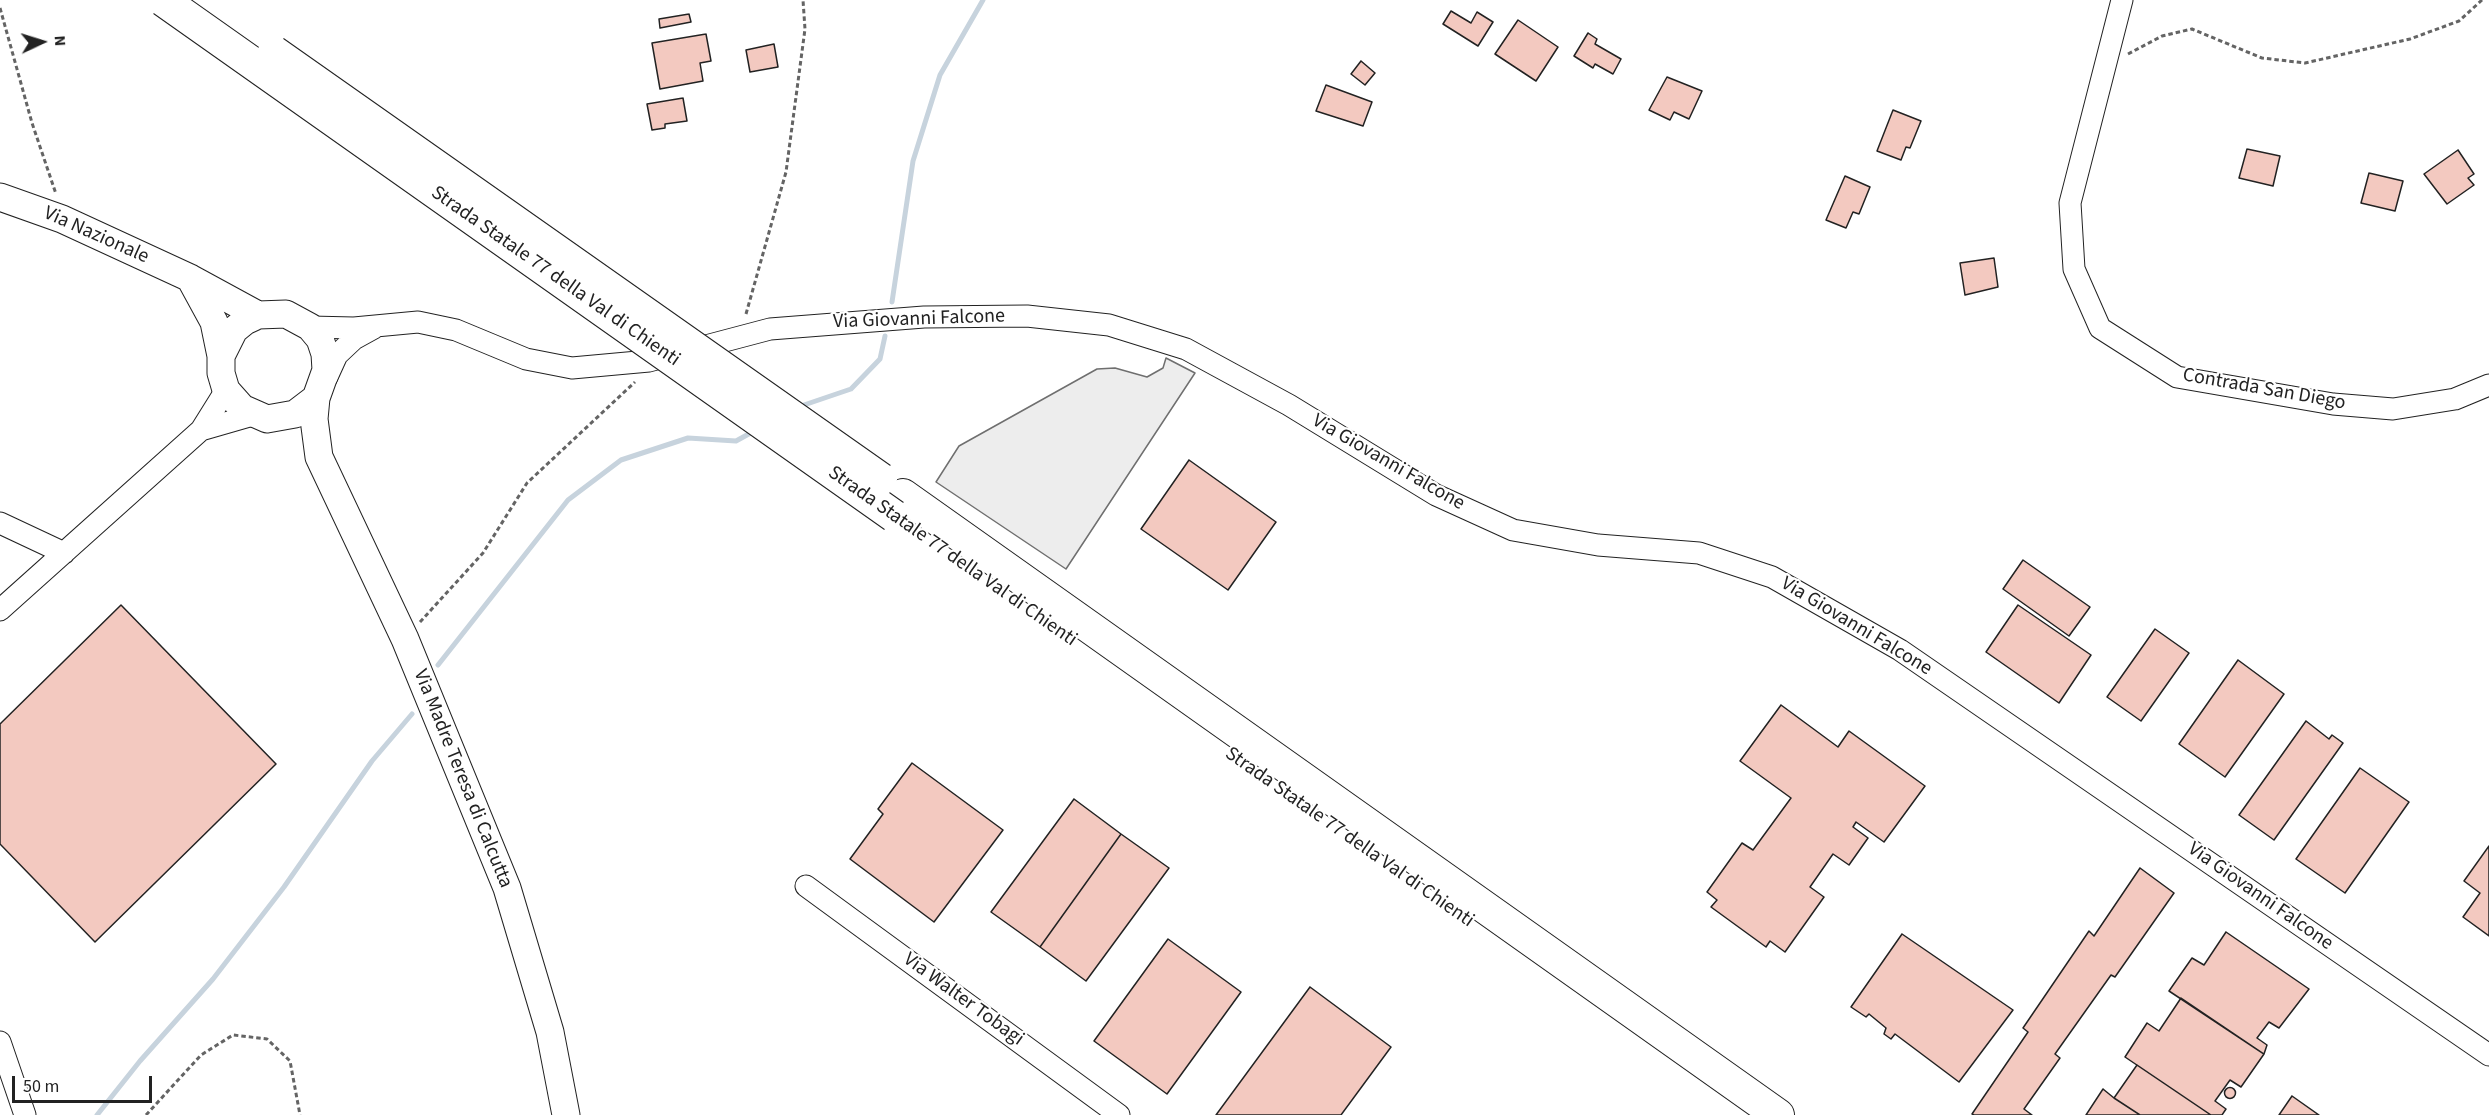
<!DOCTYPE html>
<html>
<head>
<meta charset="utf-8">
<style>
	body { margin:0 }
	#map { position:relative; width:2489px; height:1115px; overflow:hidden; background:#fff; font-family:"Source Sans 3",sans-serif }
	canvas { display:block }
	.north { position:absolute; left:12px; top:12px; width:60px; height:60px; -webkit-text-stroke:4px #fff; paint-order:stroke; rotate:86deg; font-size:16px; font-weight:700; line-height:24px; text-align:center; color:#222 }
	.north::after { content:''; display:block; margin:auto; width:21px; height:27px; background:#222; clip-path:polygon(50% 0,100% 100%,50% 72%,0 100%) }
	.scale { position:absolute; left:12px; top:1076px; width:140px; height:27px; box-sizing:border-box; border:3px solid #222; border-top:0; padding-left:8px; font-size:18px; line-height:21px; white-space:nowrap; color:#222; -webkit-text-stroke:4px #fff; paint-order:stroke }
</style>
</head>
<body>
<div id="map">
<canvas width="2489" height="1115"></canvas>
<div class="north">N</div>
<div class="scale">50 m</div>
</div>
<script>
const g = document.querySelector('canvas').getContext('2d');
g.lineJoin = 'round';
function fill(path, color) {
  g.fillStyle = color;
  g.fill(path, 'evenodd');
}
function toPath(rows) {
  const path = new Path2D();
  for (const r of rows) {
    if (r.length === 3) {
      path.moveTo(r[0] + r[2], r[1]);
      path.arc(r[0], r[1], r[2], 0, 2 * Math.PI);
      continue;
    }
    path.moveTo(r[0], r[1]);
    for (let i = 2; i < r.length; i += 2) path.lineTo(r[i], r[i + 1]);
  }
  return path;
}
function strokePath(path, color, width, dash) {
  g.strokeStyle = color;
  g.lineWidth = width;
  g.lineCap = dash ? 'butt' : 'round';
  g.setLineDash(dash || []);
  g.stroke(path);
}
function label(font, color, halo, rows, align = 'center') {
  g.font = font + ' "Source Sans 3",sans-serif';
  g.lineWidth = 4.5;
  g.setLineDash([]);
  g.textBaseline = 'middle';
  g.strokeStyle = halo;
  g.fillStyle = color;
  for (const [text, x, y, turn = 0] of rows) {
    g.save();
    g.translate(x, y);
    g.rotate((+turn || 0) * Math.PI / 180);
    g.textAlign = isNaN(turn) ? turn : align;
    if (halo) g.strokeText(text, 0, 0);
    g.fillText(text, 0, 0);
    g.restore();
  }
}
const parking = toPath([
	[1166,358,1195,373,1066,569,936,482,959,446,1097,369,1115,368,1147,377,1163,368,1166,358]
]);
fill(parking, '#ededed');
strokePath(parking, '#6f6f6f', 1.5);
strokePath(toPath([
	[892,302,913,161,940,75,983,0],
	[798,407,851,389,880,359,885,336],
	[438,665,568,500,621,460,688,438,736,441,756,430],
	[97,1115,140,1061,213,979,284,887,372,761,412,714]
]), '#c7d3dd', 5);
const building = toPath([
	[1451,11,1471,23,1477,12,1493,22,1478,46,1443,24,1451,11],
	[689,14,691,22,660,28,659,19,689,14],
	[1518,20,1558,47,1536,81,1495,54,1518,20],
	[1588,33,1597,39,1595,44,1621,59,1613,74,1595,64,1593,68,1574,56,1588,33],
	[706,34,711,61,700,63,703,81,660,89,652,43,706,34],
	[774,44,778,67,750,72,746,50,774,44],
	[1361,61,1375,73,1365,85,1351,74,1361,61],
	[1667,77,1702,91,1689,119,1674,112,1670,120,1649,110,1667,77],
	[1326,85,1372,102,1363,126,1316,111,1326,85],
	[683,98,687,121,665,124,665,128,652,130,647,104,683,98],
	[1893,110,1921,121,1910,148,1906,147,1901,160,1877,151,1893,110],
	[2247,149,2280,156,2273,186,2239,178,2247,149],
	[2458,150,2474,174,2468,178,2474,185,2447,204,2424,174,2458,150],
	[2369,173,2403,181,2395,211,2361,203,2369,173],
	[1845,176,1870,187,1859,214,1853,212,1846,228,1826,220,1845,176],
	[1994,258,1998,287,1965,295,1960,263,1994,258],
	[1189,460,1276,522,1228,590,1141,529,1189,460],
	[2023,560,2090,607,2069,636,2003,589,2023,560],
	[121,605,276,764,95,942,0,844,0,724,121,605],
	[2018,605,2091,655,2059,703,1986,652,2018,605],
	[2155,629,2189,653,2141,721,2107,697,2155,629],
	[2238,660,2284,694,2225,777,2179,744,2238,660],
	[1781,705,1838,747,1849,731,1925,786,1884,842,1856,822,1853,827,1868,838,1849,865,1833,854,1810,887,1824,897,1785,952,1770,941,1766,947,1711,907,1717,900,1707,892,1742,843,1753,850,1791,798,1740,761,1781,705],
	[2306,721,2329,739,2332,735,2343,743,2274,840,2239,815,2306,721],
	[912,763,1003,830,934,922,850,859,883,814,878,809,912,763],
	[2360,768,2409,802,2345,893,2296,859,2360,768],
	[1074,799,1121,834,1040,947,991,912,1074,799],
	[1121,834,1169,868,1086,981,1040,947,1121,834],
	[2489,846,2489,936,2463,917,2480,893,2464,881,2489,846],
	[2140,868,2174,893,2115,977,2111,975,2055,1054,2060,1058,2024,1109,2032,1115,1974,1115,1972,1114,2028,1032,2023,1028,2089,931,2094,936,2140,868],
	[2226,932,2309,989,2279,1028,2269,1022,2257,1038,2267,1045,2264,1054,2169,991,2192,958,2204,965,2226,932],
	[1902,934,2013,1010,1959,1082,1895,1034,1891,1039,1884,1034,1886,1028,1869,1014,1866,1017,1851,1007,1902,934],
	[1168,939,1241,992,1167,1094,1094,1041,1168,939],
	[1310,987,1391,1047,1341,1115,1216,1115,1310,987],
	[2181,998,2264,1054,2241,1087,2230,1080,2215,1101,2226,1109,2222,1115,2211,1115,2125,1057,2147,1023,2159,1031,2181,998],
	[2137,1065,2211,1115,2140,1115,2114,1098,2137,1065],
	[2230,1093,5.5],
	[2103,1089,2114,1098,2140,1115,2086,1115,2103,1089],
	[2292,1096,2319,1115,2279,1115,2292,1096]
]);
fill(building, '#f3c9c0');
strokePath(building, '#222', 1.5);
const minor = toPath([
	[2122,0,2070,203,2074,269,2100,328,2177,377,2333,404,2393,409,2455,399,2489,385],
	[310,327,354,328,418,322,456,330,526,359,572,368,649,361,770,329,924,317,1027,316,1109,325,1186,349,1289,405,1436,495,1513,530,1598,545,1699,553,1772,577,1900,650,2489,1055],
	[327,377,337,355,354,339,374,328],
	[226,390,201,430,253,415],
	[0,523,64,553],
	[0,610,201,430],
	[806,886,1119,1115],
	[0,1042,25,1115]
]);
const major = toPath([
	[0,197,62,219,190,278,258,315],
	[190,278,214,322,221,356,221,373,226,390,242,408,267,419,295,414,316,398,326,370,325,354,320,339,310,327,286,314,258,315,245,321,234,330,221,356],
	[316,398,314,419,319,457,405,639,507,888,550,1032,566,1115]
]);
const highway = toPath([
	[903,495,1778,1115]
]);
strokePath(minor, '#222', 23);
strokePath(major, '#222', 29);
strokePath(highway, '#222', 34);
strokePath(toPath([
	[0,8,32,123,56,194],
	[2128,54,2162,36,2192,29,2262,58,2305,63,2410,39,2459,21,2482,0],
	[746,314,786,172,805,29,803,0],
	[420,622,483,553,527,483,635,382],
	[146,1115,201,1055,233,1035,267,1039,290,1061,300,1115]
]), '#646464', 3, [4.5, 3]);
strokePath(minor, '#fff', 21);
strokePath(major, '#fff', 27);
strokePath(highway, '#fff', 32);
const highwayBridge = toPath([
	[163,0,894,516],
	[274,52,881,479]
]);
strokePath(highwayBridge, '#222', 34, []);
strokePath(highwayBridge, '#fff', 32);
label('20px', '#222', '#fff', [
	["Via Nazionale",96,236,24],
	["Strada Statale 77 della Val di Chienti",555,277,35],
	["Via Giovanni Falcone",919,320,-2],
	["Contrada San Diego",2264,390,10],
	["Via Giovanni Falcone",1388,463,30],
	["Strada Statale 77 della Val di Chienti",952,557,35],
	["Via Giovanni Falcone",1856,627,31],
	["Via Madre Teresa di Calcutta",462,779,68],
	["Strada Statale 77 della Val di Chienti",1349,838,35],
	["Via Giovanni Falcone",2260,897,35],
	["Via Walter Tobagi",963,1000,36]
]);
</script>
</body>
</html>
